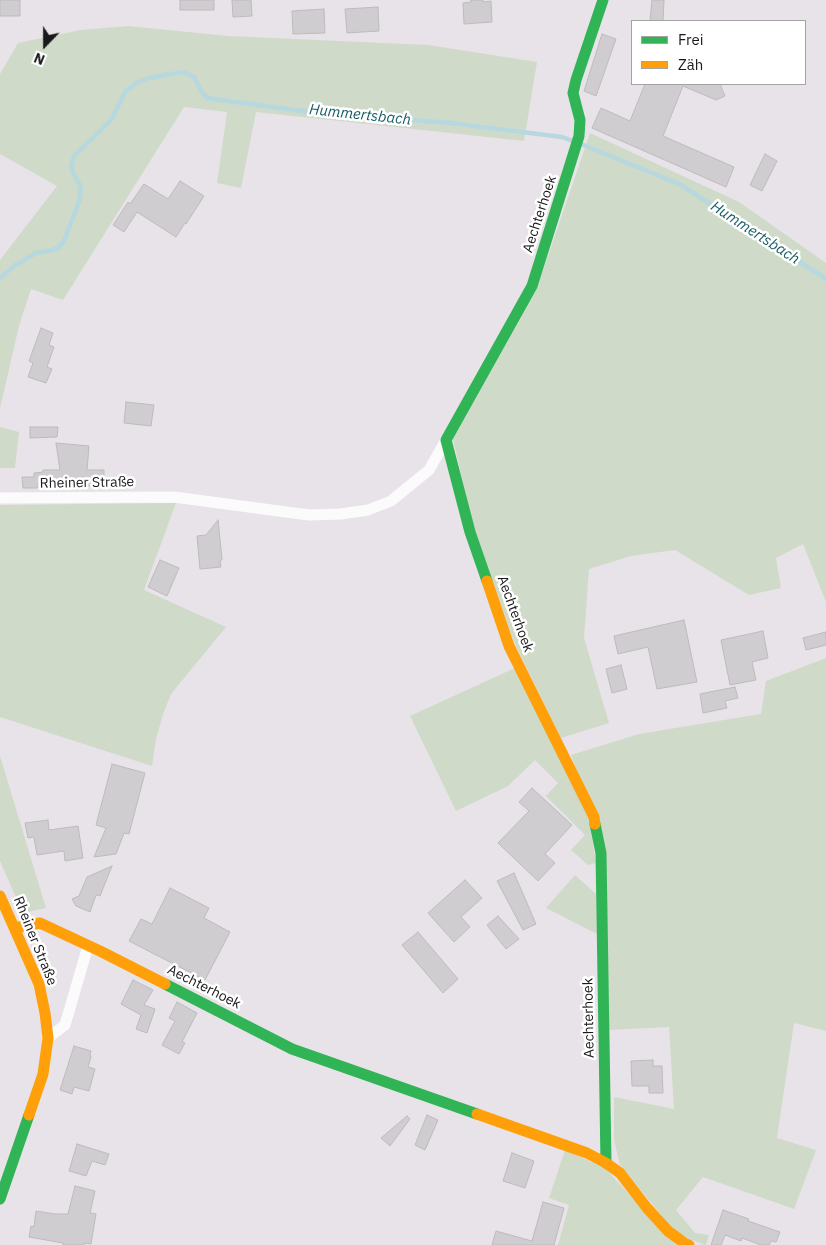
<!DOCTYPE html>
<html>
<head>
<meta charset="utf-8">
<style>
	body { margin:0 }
	#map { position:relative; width:826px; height:1245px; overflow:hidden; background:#e8e3e8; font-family:"IBM Plex Sans",sans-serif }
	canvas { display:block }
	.legend { position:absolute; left:631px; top:20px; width:175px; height:65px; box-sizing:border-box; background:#fff; border:1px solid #a3a3a4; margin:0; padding:6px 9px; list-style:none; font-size:15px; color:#1a181b }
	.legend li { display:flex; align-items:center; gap:10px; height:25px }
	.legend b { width:25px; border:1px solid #a3a3a4 }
	.north { position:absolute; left:20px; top:20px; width:50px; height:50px; -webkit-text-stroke:4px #fff; paint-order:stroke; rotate:202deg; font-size:14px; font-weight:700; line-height:20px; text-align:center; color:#1a181b }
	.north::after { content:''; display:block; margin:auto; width:18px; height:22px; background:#1a181b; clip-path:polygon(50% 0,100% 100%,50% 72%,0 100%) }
</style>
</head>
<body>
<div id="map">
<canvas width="826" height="1245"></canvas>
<ul class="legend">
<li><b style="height:6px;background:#30b455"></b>Frei</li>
<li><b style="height:6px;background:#ff9f0a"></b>Zäh</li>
</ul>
<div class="north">N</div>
</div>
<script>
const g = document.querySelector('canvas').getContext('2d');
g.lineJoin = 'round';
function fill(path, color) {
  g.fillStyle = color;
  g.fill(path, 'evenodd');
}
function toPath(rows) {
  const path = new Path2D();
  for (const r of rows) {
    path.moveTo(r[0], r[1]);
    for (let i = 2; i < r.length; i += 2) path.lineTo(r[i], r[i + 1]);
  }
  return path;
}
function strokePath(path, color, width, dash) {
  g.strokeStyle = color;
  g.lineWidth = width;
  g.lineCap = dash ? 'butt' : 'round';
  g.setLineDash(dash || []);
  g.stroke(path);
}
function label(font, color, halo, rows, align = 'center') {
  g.font = font + ' "IBM Plex Sans",sans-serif';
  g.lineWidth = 5;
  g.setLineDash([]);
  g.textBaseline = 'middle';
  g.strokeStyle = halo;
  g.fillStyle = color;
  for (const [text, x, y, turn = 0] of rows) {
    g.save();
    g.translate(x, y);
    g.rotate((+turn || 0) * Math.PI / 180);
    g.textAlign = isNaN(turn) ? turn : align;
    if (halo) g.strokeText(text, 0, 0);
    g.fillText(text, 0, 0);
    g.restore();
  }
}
fill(toPath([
	[128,26,228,36,428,45,537,62,524,141,256,112,241,188,217,183,227,112,184,107,63,300,31,289,19,326,0,408,0,260,57,186,0,154,0,74,18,43,81,30],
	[590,133,739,202,826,263,826,602,803,544,776,558,781,588,749,595,675,550,631,556,589,569,584,638,609,723,561,738,514,642,473,526,453,439,536,291],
	[0,427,19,432,15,468,0,468],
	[176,503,144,590,226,627,171,694,163,714,156,739,152,766,0,717,0,505],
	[826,658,826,1031,794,1023,777,1138,816,1150,794,1209,703,1177,676,1210,695,1233,709,1235,706,1245,705,1245,684,1237,671,1227,620,1165,614,1140,614,1097,674,1109,669,1027,609,1030,606,850,571,755,639,734,761,714,766,681],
	[515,668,588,812,596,863,588,865,571,850,585,835,546,796,558,783,535,760,508,786,456,811,410,716],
	[0,756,46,908,23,913,0,861],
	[575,875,596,894,597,934,546,908],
	[565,1150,605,1168,676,1245,558,1245,569,1205,549,1198]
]), '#cfdac9');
strokePath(toPath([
	[581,144,681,185,826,279],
	[0,278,14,266,36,253,47,251,57,249,64,241,79,202,81,187,75,177,71,167,74,156,111,120,125,92,136,83,148,78,184,72,194,77,201,91,207,98,309,112,450,123,562,137,573,141]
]), '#b6d8de', 4.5);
const building = toPath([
	[0,0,20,0,20,16,0,16,0,0],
	[180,0,214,0,214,10,180,10,180,0],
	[232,0,251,0,252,16,233,17,232,0],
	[471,0,483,0,483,2,491,1,492,22,464,24,463,3,471,2,471,0],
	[652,0,664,0,663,21,650,21,652,0],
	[378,7,379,31,347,33,345,9,378,7],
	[324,9,325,33,293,34,292,11,324,9],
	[602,34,616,39,596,96,584,91,602,34],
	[645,84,720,84,725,96,716,100,683,86,663,136,734,167,726,187,592,128,601,108,630,121,645,84],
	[765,154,777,161,762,191,750,185,765,154],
	[180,181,204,196,186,224,185,223,176,237,137,212,124,232,113,225,128,202,130,204,144,184,168,199,180,181],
	[41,328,53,333,49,345,54,347,47,367,52,369,46,383,28,377,33,363,29,361,41,328],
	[126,402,154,405,151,426,124,423,126,402],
	[30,427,58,427,57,437,30,438,30,427],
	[56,443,89,446,87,470,104,470,104,486,37,487,37,488,23,488,22,477,34,477,34,473,43,472,43,470,60,470,56,443],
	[218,520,222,559,220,562,221,567,200,569,197,536,206,535,218,520],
	[160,560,179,568,167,596,148,587,160,560],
	[684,620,697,682,657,689,648,647,618,654,614,636,684,620],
	[763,631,768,658,752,662,756,680,730,685,721,640,763,631],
	[826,632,826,645,806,650,803,638,826,632],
	[621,665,627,689,612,693,606,669,621,665],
	[735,687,738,698,725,701,727,708,703,713,700,694,735,687],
	[112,764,145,773,129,834,124,833,116,854,94,857,106,828,96,825,112,764],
	[532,788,572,825,545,854,555,863,538,881,498,843,529,811,519,802,532,788],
	[48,820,49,830,78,826,83,858,65,861,64,851,37,855,34,837,28,838,25,823,48,820],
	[112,866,100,896,96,895,90,912,76,906,72,899,79,896,87,877,112,866],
	[514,873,536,924,523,930,497,881,514,873],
	[465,880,482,898,461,917,470,927,454,942,428,913,465,880],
	[170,888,209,908,204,918,230,932,205,980,129,941,141,919,152,924,170,888],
	[498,916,519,939,506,949,487,925,498,916],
	[418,932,458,979,443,993,402,945,418,932],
	[133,980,153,990,144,1005,155,1009,147,1033,136,1029,141,1015,121,1004,133,980],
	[177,1002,197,1013,182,1042,185,1043,179,1054,162,1045,175,1021,169,1018,177,1002],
	[74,1046,91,1051,90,1054,91,1057,88,1067,95,1069,89,1091,74,1087,72,1094,60,1090,74,1046],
	[653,1060,653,1066,662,1066,663,1093,649,1093,649,1086,632,1086,631,1061,653,1060],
	[427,1115,438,1120,425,1150,415,1145,427,1115],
	[407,1116,410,1119,390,1146,381,1138,407,1116],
	[77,1144,109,1154,105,1165,92,1161,86,1176,69,1171,77,1144],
	[512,1153,534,1161,525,1188,503,1181,512,1153],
	[75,1186,95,1191,90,1213,96,1214,91,1244,85,1243,84,1245,63,1245,63,1243,29,1237,31,1226,34,1227,36,1211,55,1214,68,1214,75,1186],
	[543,1202,564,1208,554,1245,492,1245,496,1231,532,1241,543,1202],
	[723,1210,749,1219,748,1221,780,1232,776,1242,771,1241,769,1245,761,1245,742,1238,741,1241,725,1235,721,1245,711,1245,723,1210]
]);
fill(building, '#d0cdd1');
strokePath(building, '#bdbabd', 1);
strokePath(toPath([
	[0,498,174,497,309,515,341,514,368,510,391,501,429,470,446,440],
	[48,1038,65,1025,88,946]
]), '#fcfbfc', 11);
strokePath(toPath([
	[487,581,470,532,446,440,532,286,579,136,580,120,573,93,576,80,603,0],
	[595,824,601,853,606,1163],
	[165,984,292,1049,477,1114],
	[0,1199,29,1115]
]), '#30b455', 11);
strokePath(toPath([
	[487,581,509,646,594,817,595,824],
	[0,896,39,984,45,1013,48,1038,43,1074,29,1115],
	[15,928,40,923,100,951,165,984],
	[477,1114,587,1153,606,1163,620,1173,647,1208,668,1231,684,1243,689,1245]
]), '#ff9f0a', 11);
label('14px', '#1a181b', '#fff', [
	["Aechterhoek",540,214,-72],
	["Rheiner Straße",87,483,-1],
	["Aechterhoek",515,614,70],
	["Rheiner Straße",35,941,68],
	["Aechterhoek",204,987,27],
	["Aechterhoek",589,1018,-91]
]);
label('italic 15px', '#175d65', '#fff', [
	["Hummertsbach",360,115,6],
	["Hummertsbach",755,233,33]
]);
</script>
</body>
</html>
